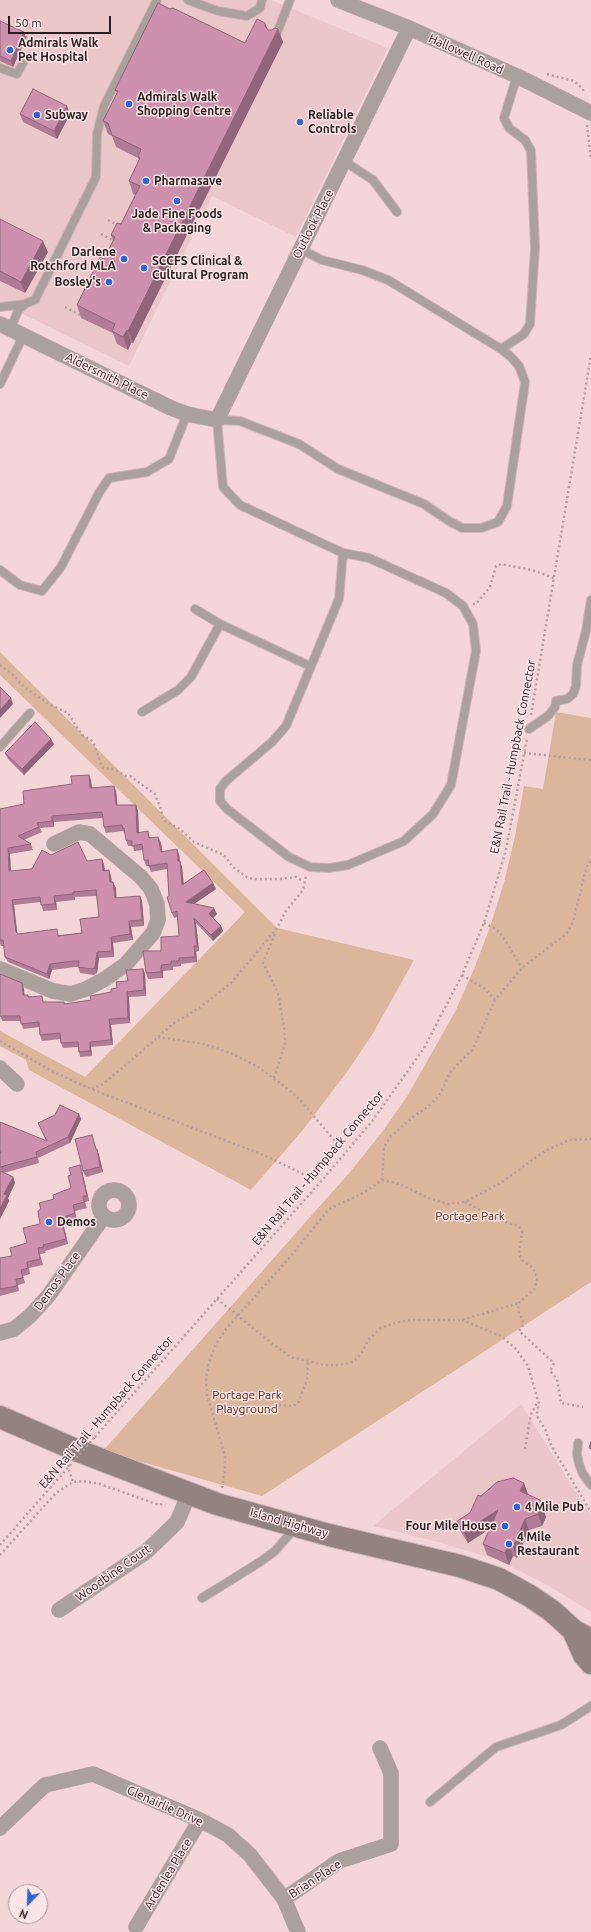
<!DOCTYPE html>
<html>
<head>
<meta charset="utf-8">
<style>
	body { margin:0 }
	#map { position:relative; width:591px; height:1932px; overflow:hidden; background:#f4d6d9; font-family:Ubuntu,sans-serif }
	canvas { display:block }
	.north { position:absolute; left:8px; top:1884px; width:40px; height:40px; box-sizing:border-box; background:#fde5e7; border:1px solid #a89597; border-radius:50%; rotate:203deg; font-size:11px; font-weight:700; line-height:16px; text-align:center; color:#281e1f }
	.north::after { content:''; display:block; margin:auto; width:14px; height:18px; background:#2a66d4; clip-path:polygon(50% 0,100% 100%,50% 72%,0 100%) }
	.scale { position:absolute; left:8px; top:16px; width:103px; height:18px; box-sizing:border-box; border:2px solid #281e1f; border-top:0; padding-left:5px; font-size:12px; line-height:14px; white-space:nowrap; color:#281e1f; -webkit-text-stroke:3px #fde5e7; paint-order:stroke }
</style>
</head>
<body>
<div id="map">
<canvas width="591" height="1932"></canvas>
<div class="north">N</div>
<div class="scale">50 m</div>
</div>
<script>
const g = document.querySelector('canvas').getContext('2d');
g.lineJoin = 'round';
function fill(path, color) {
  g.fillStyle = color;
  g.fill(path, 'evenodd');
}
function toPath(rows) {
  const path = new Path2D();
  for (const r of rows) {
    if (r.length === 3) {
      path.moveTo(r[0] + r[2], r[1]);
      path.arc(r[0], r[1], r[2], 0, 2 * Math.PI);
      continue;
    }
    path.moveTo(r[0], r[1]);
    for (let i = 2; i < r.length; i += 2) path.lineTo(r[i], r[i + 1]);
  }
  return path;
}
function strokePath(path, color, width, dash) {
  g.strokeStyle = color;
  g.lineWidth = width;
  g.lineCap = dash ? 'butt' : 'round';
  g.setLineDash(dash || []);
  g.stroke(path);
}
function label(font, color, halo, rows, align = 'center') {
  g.font = font + ' Ubuntu,sans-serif';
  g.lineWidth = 3;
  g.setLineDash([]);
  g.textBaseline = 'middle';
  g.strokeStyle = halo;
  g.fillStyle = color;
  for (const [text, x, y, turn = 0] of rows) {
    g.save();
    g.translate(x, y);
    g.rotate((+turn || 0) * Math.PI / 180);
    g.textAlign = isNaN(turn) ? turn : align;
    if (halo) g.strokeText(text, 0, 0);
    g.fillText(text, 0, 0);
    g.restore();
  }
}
fill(toPath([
	[0,0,271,0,388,48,296,237,212,196,129,366,0,303],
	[521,1404,591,1516,591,1612,549,1586,498,1560,441,1543,373,1526]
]), '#ecc7ca');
fill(toPath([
	[0,652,277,928,414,960,372,1035,347,1072,302,1131,251,1190,29,1070,26,1060,0,1046,0,1031,85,1077,245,912,0,675],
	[556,712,591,718,591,1282,262,1496,103,1451,350,1172,383,1131,408,1095,455,1012,474,969,490,927,505,879,515,836,524,786,543,789]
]), '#dbb59c');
const lane = toPath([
	[188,0,218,11,247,16,260,8,262,0],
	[275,38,290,0],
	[0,68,17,74,25,59],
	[344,161,373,180,397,212],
	[300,249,322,260,362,270,388,280,501,349,510,356,519,366,525,382,507,506,498,522,481,528,462,528,449,521,424,504,338,469,299,444,240,421,217,420,223,487,240,505,343,553,369,558,446,593,463,606,473,624,476,651,451,785,433,814,404,841,348,865,329,868,310,867,289,857,227,809,220,801,220,789,226,781,272,742,286,726,339,599,343,553],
	[0,307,25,304],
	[10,329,19,309,27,303,35,300,96,177,97,134,104,106,157,0],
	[501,349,524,334,530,324,535,248,531,151,525,140,509,128,504,118,517,76],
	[0,384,23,336],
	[0,570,20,585,42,591,61,567,99,493,109,478,147,472,169,459,187,414],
	[195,609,220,624,310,666],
	[142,712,178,690,191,677,220,624],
	[529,729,548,716,555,707,556,701,567,699,573,694,576,686,577,665,586,631,591,600],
	[0,747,30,713],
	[578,1443,577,1454,579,1464,583,1474,591,1485],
	[202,1598,260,1562,275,1551,295,1528],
	[430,1802,496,1747,561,1725,591,1706]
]);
const street = toPath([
	[338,0,409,28,517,76,591,113],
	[0,324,171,408,187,414,217,420,409,28],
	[0,969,53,991,71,994,86,989,105,979,126,964,153,933,158,920,157,904,151,889,141,877,90,834,79,832,54,844],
	[0,1068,17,1084],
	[114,1205,15],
	[0,1333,14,1329,30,1316,49,1295,104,1216],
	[59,1610,146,1552,177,1522,189,1494],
	[0,1828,45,1785,93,1774,200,1820,228,1835,250,1855,284,1899,298,1932],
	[284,1899,339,1861,391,1844,391,1773,380,1748],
	[136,1927,200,1820]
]);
const secondary = toPath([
	[0,1417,76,1450,217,1504,329,1535,460,1566,499,1579,530,1596,552,1611,573,1630,591,1640],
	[573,1630,584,1655,591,1663]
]);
strokePath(lane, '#cfb5b8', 10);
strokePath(street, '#cfb5b8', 16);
strokePath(secondary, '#cfb5b8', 24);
strokePath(toPath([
	[26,38,35,19],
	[547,74,574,81,583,89,584,94],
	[587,125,591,159],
	[108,220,119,226],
	[101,234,114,241],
	[65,307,82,316],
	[473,604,476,604,490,587,496,566,501,564,532,570,554,578],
	[0,665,11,673,24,687,49,704,68,713,82,735,91,740,94,744,102,767,106,769,111,768,126,776,130,776,155,794,161,809,163,820,180,829,194,842,224,855,233,867,248,878,253,879,280,879,296,877,303,881],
	[531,715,591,355],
	[524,753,591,760],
	[484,923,496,929,504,938,522,968],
	[462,975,484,988,495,1000],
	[158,1037,204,1044,233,1054,260,1068,284,1086,300,1100,335,1141],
	[0,1041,50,1070,86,1087,266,1156,303,1174,307,1174],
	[274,1078,285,1044,284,1027,278,993,263,963,276,931],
	[92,1089,103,1084,121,1069,174,1023,199,1008,231,983,277,928,286,911,303,890,306,875],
	[382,1180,400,1184,428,1198,448,1204,465,1202,502,1182,545,1151,569,1140,591,1139],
	[465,1202,502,1221,519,1226,522,1232,519,1254,522,1260,531,1266,536,1273,537,1281,534,1289,519,1303,518,1310,524,1324,519,1331,554,1363,550,1371,557,1379,561,1403,583,1407],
	[217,1299,274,1345,291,1357,324,1365,339,1365,353,1362,361,1354,369,1339,381,1328,395,1323,410,1320,462,1320,519,1303],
	[462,1320,501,1336,516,1349,528,1366,539,1404,537,1413,538,1418,545,1429,552,1447,591,1512],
	[279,1405,293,1406,298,1403,307,1380,308,1361],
	[95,1437,324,1178,373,1120,424,1048,462,975,484,923,506,850,527,738],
	[525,1449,531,1414,538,1401],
	[69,1465,68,1467,73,1482],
	[222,1488,225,1470,225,1456,207,1395,206,1378,209,1362,216,1344,226,1329,290,1257,329,1209,363,1193,382,1180,384,1147,390,1137,414,1116,429,1106,439,1096,451,1071,473,1049,495,1000,522,968,567,933,573,922,586,868,591,860],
	[0,1545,50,1488],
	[0,1555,56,1493,73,1482,83,1481,100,1484,159,1505,164,1503]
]), '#b59d9f', 2.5, [2, 3]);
strokePath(lane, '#aca09d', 8);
strokePath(street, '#aca09d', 15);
strokePath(secondary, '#93827d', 22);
strokePath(toPath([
	[50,1488,95,1437]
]), '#b59d9f', 2.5, [2, 3]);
fill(toPath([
	[170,9,245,43,265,23,268,30,272,30,278,29,283,42,133,343,131,343,128,350,117,344,113,333,81,318,77,305,104,259,113,241,111,235,121,224,135,195,133,194,129,181,139,160,138,158,116,147,112,136,108,134,103,121,117,93,115,90],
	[0,21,26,38,13,67,0,61],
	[20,114,70,114,57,139,23,122],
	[0,219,48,252,25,293,0,281],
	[54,744,24,775,8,759,5,753],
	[91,780,92,788,116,791,117,805,136,805,138,811,139,832,150,837,150,838,158,837,161,843,162,851,179,854,180,861,182,867,184,884,213,883,216,889,194,904,217,914,213,918,221,926,223,931,213,941,196,923,199,951,196,952,197,962,181,964,181,966,173,967,173,970,163,971,163,978,148,979,146,973,161,951,179,936,177,917,174,918,172,913,169,896,167,869,151,872,149,866,146,866,144,860,143,850,134,851,133,846,128,846,126,840,125,834,123,831,106,833,104,827,103,818,54,822,54,827,40,828,42,832,24,840,31,844,33,850,10,854,11,871,32,869,51,855,87,861,104,864,105,871,111,876,112,882,116,888,116,898,140,896,142,901,144,926,131,927,133,940,113,943,114,957,99,958,97,973,94,975,80,973,78,967,75,967,52,970,49,979,8,962,5,957,4,946,1,946,0,943,0,809,24,804],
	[97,896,99,917,82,933,59,935,17,934,14,905,41,902,43,911,57,910,56,902,75,900,75,897],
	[143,969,145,974,146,996,129,997,130,1023,111,1025,113,1045,91,1047,92,1056,80,1057,78,1047,63,1048,61,1043,61,1039,42,1041,40,1035,40,1027,23,1029,21,1021,2,1021,1,1017,0,1017,0,974,24,989,24,995,28,995,29,997,44,1002,64,1002,65,1004,91,1000,111,992,128,981],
	[79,1114,81,1119,70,1143,38,1158,39,1163,4,1173,13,1177,15,1183,8,1198,9,1201,0,1219,0,1122,46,1141,38,1123],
	[92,1135,96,1149,97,1149,99,1155,103,1172,86,1177,83,1171],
	[82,1171,89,1201,85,1202,87,1208,75,1211,77,1219,63,1223,68,1244,45,1251,46,1253,40,1254,43,1265,29,1268,30,1274,23,1276,25,1283,18,1285,19,1291,0,1296,0,1258,12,1256,27,1243,40,1224,54,1199,71,1188],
	[528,1494,546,1517,542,1526,529,1530,517,1558,513,1556,509,1565,487,1555,483,1544,489,1529,468,1543,461,1532,457,1521,470,1513,481,1496]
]), '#b07c95');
fill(toPath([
	[278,29,283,42,133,343,128,331],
	[24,32,26,38,13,67,11,61],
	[67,106,70,114,57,139,54,131],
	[43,241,48,252,25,293,21,282],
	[127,330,131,343,128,350,123,337],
	[11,698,13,704,0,718,0,710],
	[51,739,54,744,24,775,22,769],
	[89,775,91,780,92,794,90,788],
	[114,786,116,791,118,811,116,805],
	[136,805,138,811,139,838,137,833],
	[52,816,54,822,54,827,52,821],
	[158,837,161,843,163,857,161,852],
	[8,848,10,854,11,877,9,871],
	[177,849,179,854,180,867,178,861],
	[102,859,104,864,105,876,103,871],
	[180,861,182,867,184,891,182,885],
	[109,870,111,876,112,888,110,882],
	[113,882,116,888,117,904,115,898],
	[213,883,216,889,188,908,186,902],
	[54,896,56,902,57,910,55,904],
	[140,896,142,901,144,926,142,920],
	[12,900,14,905,18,938,16,932],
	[214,908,217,914,211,920,209,914],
	[194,918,196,923,199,951,197,946],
	[129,921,131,927,133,940,130,934],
	[221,926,223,931,213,941,211,935],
	[111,937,113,943,114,957,112,951],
	[194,946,196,952,197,962,195,957],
	[97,952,99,958,97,973,95,968],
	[50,964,52,970,49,979,47,974],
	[161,965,163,971,163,978,161,972],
	[143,969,145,974,146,996,144,990],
	[22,983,24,989,25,1000,23,995],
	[127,992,129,997,130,1023,128,1018],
	[109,1019,111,1025,113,1045,111,1040],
	[90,1042,91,1047,92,1056,90,1051],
	[79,1114,81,1119,70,1143,68,1137],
	[97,1149,99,1155,103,1172,100,1167],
	[80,1165,82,1171,89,1201,87,1196],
	[13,1177,15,1183,8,1198,9,1201,0,1219,0,1209,4,1194],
	[61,1218,63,1223,68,1244,66,1239],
	[524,1483,528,1494,524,1502,520,1491],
	[542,1505,546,1517,542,1526,538,1514],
	[498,1510,502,1521,468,1543,464,1532],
	[525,1519,529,1530,517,1558,513,1547],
	[509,1545,513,1556,509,1565,505,1553]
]), '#906579');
const building = toPath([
	[158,3,170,9,173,8,245,43,257,19,265,23,265,26,268,30,272,30,275,28,278,29,128,331,127,330,123,337,112,331,115,324,77,305,100,257,104,259,115,237,111,235,117,223,121,224,140,186,129,181,140,158,138,157,141,149,112,135,108,123,103,121,118,91,115,90,158,3],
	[0,21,24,32,11,61,0,56,0,21],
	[33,89,67,106,54,131,20,114,33,89],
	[0,219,43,241,21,282,0,271,0,219],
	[0,687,11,698,0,710,0,687],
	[35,722,51,739,22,769,5,753,35,722],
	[89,775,90,788,114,786,116,805,136,805,137,833,148,831,149,838,158,837,161,852,177,849,178,861,180,861,182,885,204,870,213,883,186,902,214,908,209,914,221,926,211,935,194,918,197,946,194,946,195,957,179,958,179,961,171,961,171,964,161,965,161,972,146,973,143,951,161,951,161,937,179,936,177,911,172,913,167,897,169,896,167,863,149,866,148,860,144,860,142,844,132,846,132,841,126,840,124,828,123,829,122,825,104,827,102,812,52,816,52,821,37,823,39,827,18,836,31,844,8,848,9,871,32,869,42,850,51,855,78,842,87,861,102,859,103,871,109,870,110,882,113,882,115,898,140,896,142,920,129,921,130,934,111,937,112,951,97,952,95,968,92,969,78,967,79,961,73,961,50,964,47,974,5,957,3,940,0,940,0,809,24,804,23,791,72,784,71,776,89,775],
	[96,890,99,917,80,919,82,933,58,936,57,929,18,934,16,932,12,900,40,897,41,905,55,904,54,896,73,894,73,892,96,890],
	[143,969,144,990,127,992,128,1018,109,1019,111,1040,90,1042,90,1051,79,1052,78,1042,61,1043,60,1033,40,1035,39,1022,21,1024,20,1016,0,1016,0,974,22,983,23,995,28,995,28,997,42,996,43,1002,64,1002,64,1004,91,1000,90,996,111,992,111,989,117,988,116,982,128,981,126,970,143,969],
	[60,1105,79,1114,68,1137,36,1152,37,1157,0,1167,0,1154,1,1152,0,1152,0,1122,47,1141,38,1123,55,1115,60,1105],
	[92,1135,96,1149,97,1149,100,1167,83,1171,75,1139,92,1135],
	[80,1165,87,1196,83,1196,84,1202,73,1205,75,1213,61,1218,66,1239,43,1245,44,1247,38,1248,40,1259,27,1262,28,1268,21,1270,23,1278,16,1279,17,1286,0,1289,0,1258,12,1256,10,1248,27,1243,23,1228,40,1224,38,1211,41,1209,39,1203,54,1199,53,1195,71,1188,68,1176,71,1175,69,1168,80,1165],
	[0,1171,13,1177,4,1194,7,1195,0,1209,0,1171],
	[591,1442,591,1449,589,1448,591,1442],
	[513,1478,524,1483,520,1491,540,1500,542,1505,538,1514,525,1519,513,1547,509,1545,505,1553,483,1544,498,1510,464,1532,457,1521,470,1513,478,1495,481,1496,497,1482,513,1478]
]);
fill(building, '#cd90ad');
strokePath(building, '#906579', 1);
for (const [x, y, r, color] of [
	[10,50,4,"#2a66d4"],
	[129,104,4,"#2a66d4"],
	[37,115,4,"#2a66d4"],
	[300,122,4,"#2a66d4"],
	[146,181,4,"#2a66d4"],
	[177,201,4,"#2a66d4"],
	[124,259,4,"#2a66d4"],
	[144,268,4,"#2a66d4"],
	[109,282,4,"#2a66d4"],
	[49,1222,4,"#2a66d4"],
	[517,1507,4,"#2a66d4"],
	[505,1526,4,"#2a66d4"],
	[509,1544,4,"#2a66d4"]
]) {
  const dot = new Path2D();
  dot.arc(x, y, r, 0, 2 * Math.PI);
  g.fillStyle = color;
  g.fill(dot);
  strokePath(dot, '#fde5e7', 1.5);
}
label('bold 12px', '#281e1f', '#fde5e7', [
	["Admirals Walk",18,43],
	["Pet Hospital",18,57],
	["Admirals Walk",137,97],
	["Shopping Centre",137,111],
	["Subway",45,115],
	["Reliable",308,115],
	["Controls",308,129],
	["Pharmasave",154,181],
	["Jade Fine Foods",177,214,"center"],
	["& Packaging",177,228,"center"],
	["Darlene",116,252,"right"],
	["Rotchford MLA",116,266,"right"],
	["SCCFS Clinical &",152,261],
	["Cultural Program",152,275],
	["Bosley's",101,282,"right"],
	["Demos",57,1222],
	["4 Mile Pub",525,1507],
	["Four Mile House",497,1526,"right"],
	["4 Mile",517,1537],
	["Restaurant",517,1551]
], 'left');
label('12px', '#281e1f', '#fde5e7', [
	["Hallowell Road",466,54,24],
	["Outlook Place",313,224,-63],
	["Aldersmith Place",107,376,26],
	["E&N Rail Trail - Humpback Connector",513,757,-79],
	["E&N Rail Trail - Humpback Connector",318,1168,-50],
	["Demos Place",57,1281,-54],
	["E&N Rail Trail - Humpback Connector",106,1412,-49],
	["Island Highway",289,1523,16],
	["Woodbine Court",113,1573,-35],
	["Glenairlie Drive",165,1806,24],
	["Ardenlea Place",168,1874,-59],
	["Brian Place",315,1879,-33]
]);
label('12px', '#4d280b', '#fde5e7', [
	["Portage Park",470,1216],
	["Portage Park",247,1395],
	["Playground",247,1409]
]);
</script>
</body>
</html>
